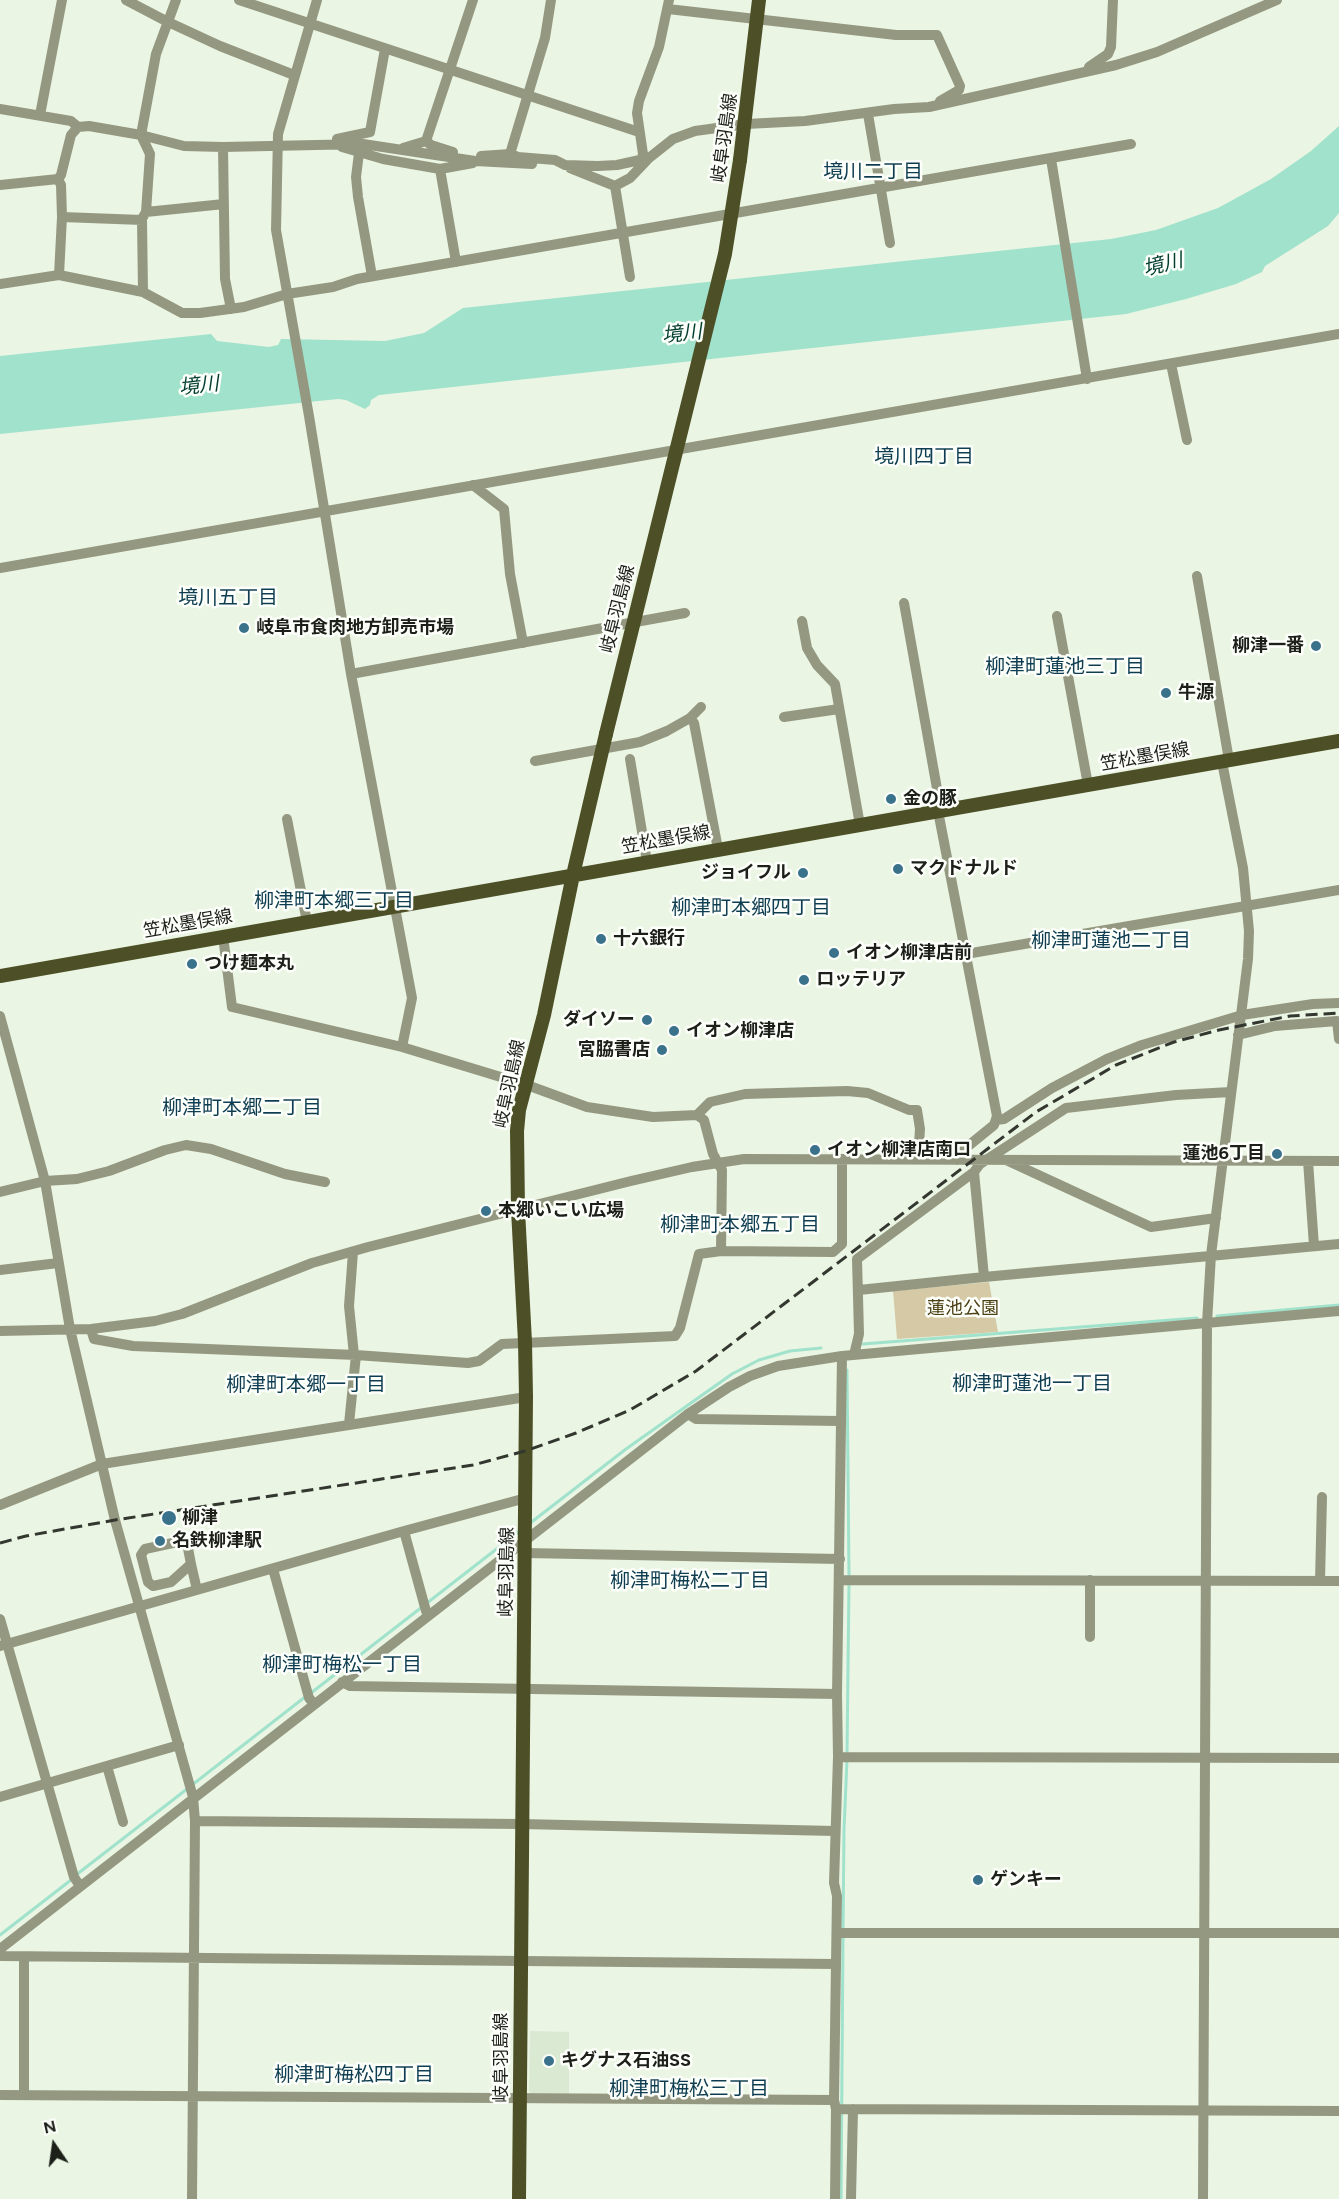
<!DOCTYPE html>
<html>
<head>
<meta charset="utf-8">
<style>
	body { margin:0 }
	#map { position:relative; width:1339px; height:2199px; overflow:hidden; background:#eaf5e3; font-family:Figtree,sans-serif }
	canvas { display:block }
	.north { position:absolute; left:24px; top:2115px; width:60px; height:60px; -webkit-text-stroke:4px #fdfffb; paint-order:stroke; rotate:347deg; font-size:16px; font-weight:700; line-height:24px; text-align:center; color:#1c2019 }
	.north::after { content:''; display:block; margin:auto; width:21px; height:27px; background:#1c2019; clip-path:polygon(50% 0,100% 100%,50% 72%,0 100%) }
</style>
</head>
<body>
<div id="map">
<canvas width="1339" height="2199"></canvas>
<div class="north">N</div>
</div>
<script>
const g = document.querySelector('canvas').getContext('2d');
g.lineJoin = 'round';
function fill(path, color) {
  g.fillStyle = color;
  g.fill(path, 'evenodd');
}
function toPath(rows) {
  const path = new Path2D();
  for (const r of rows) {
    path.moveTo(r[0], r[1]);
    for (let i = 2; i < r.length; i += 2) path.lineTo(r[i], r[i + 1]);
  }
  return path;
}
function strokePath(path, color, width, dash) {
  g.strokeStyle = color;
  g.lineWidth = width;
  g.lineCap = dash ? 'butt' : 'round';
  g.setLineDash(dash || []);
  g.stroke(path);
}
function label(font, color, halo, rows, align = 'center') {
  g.font = font + ' Figtree,"Noto Sans JP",sans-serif';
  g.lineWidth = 5;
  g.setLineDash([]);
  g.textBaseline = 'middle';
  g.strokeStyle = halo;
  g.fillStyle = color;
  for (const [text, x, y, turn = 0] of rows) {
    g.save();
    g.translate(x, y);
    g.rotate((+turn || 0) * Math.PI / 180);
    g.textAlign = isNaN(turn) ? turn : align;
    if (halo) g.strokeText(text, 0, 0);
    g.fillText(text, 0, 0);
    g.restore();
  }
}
fill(toPath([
	[530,2031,569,2032,569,2095,532,2094,529,2091]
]), '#dae9d1');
fill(toPath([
	[989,1282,998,1332,897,1339,893,1291]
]), '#d5caa5');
fill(toPath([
	[1339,126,1339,213,1328,226,1265,266,1262,272,1236,284,1186,299,1126,314,379,395,371,400,370,405,365,409,346,400,338,399,0,434,0,356,211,334,217,341,269,347,278,345,281,339,385,341,424,333,463,308,1111,239,1156,230,1218,208,1271,179,1311,151]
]), '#a0e2cc');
strokePath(toPath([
	[1217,1316,1339,1305],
	[863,1344,1197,1318],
	[847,1370,849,1576],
	[529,1524,626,1449,732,1374,759,1360,790,1351,821,1348],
	[427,1603,521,1530],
	[311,1693,422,1607],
	[847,1753,849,1583],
	[192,1785,305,1697],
	[76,1875,187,1789],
	[843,1930,844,1830,847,1760],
	[0,1935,71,1880],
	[841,2199,843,1937]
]), '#a0e2cc', 3);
strokePath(toPath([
	[126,0,166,21,220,46,294,75],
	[239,0,639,132],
	[317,0,278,134,276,230,309,416,351,674,412,998,402,1047],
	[551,0,545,38,510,154,518,157,555,160,565,165,598,166,617,165,649,158,673,139,695,131,746,124,805,121,894,109,929,107,1116,65,1157,52,1277,0],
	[668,9,896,35,937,35,960,86,959,90,940,101],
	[1089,67,1108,54,1111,47,1113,0],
	[0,109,71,121,78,127],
	[868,114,890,243],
	[40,115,62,0],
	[337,139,370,132,385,49],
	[426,141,431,145,453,152],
	[223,147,225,279,231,309],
	[342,147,383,159,440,169,473,163],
	[403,148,426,141,473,0],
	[359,153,356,177,358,197,372,276],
	[481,156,510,154],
	[1051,159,1087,379],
	[641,161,643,154,637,113,639,101,659,47,669,0],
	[570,168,615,186,630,178,649,158],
	[440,169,456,262],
	[58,179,61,185,62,217,59,275],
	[0,185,58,179,61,175,71,135,78,127,89,126,141,135,184,146,223,147,363,144,475,161,532,164],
	[615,186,630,277],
	[146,212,150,154,141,135,156,54,176,0],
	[62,217,142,220,143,292],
	[143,217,146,212,224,204],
	[0,284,59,275,143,292,182,313,200,313,244,307,287,294,333,287,357,279,1131,144],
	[1171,364,1187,440],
	[473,485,504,509,510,574,523,643],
	[0,568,1339,334],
	[1197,576,1229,760],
	[904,603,939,800,938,811,997,1116,994,1125,962,1151,957,1160],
	[1057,616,1088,785],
	[802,621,807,648,817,665,835,684,860,825],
	[351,674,685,613],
	[784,717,839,709],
	[690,718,694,723,718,849],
	[630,759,647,862],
	[535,761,640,742,667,731,690,718,701,707],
	[287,819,307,922],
	[223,936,232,1007,402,1047,527,1085,587,1107,653,1117,697,1115,704,1120,713,1154,722,1170,721,1251],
	[966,954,1339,890],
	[0,1016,45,1181,70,1329,115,1520,193,1797,195,1821,192,2199],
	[1238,1035,1275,1026,1337,1021,1339,1039],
	[697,1115,710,1102,745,1094,847,1091,868,1093,909,1110,917,1110,920,1129,918,1159],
	[996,1120,1004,1119,1052,1088,1107,1059,1142,1045,1242,1015,1313,1004,1339,1003],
	[1006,1160,1151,1227,1216,1218],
	[1308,1161,1314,1246],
	[974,1172,984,1277],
	[0,1192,45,1181,77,1179,109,1171,165,1150,186,1145,211,1149,285,1174,325,1182],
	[353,1252,349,1306,354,1355],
	[0,1270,58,1263],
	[859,1290,984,1277,1339,1244],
	[91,1329,94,1339,133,1346,356,1355,468,1363,479,1361,502,1344,675,1336,680,1328,699,1254,721,1251,833,1252,842,1244,842,1159],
	[0,1331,91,1329,155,1321,182,1314,312,1263,368,1247,631,1181,692,1167,744,1159,1339,1161],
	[854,1355,859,1334,857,1259,974,1172,980,1164,1066,1108,1176,1095,1231,1092],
	[688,1414,696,1419,840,1421],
	[349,1424,356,1355],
	[0,1505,102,1464,526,1397],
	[404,1531,426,1611,429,1615],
	[525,1553,840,1559],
	[191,1564,187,1543,182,1541,145,1549,141,1555,148,1582,153,1586,171,1582,191,1564,197,1590],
	[273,1569,309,1698,314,1704],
	[839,1580,1339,1581],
	[1320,1581,1322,1497],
	[0,1619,74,1877,80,1886],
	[1090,1637,1090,1580],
	[0,1646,404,1531,526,1498],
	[342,1682,350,1686,837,1694],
	[838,1757,1339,1758],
	[107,1766,123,1822],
	[0,1797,179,1745],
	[195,1821,521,1824,835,1831],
	[837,1933,1339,1933],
	[0,1949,688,1414,729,1387,750,1376,778,1366,842,1356,1339,1311],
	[0,1956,836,1964],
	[0,2095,834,2100],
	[24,2095,24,1957],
	[836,2109,1339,2111],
	[835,2199,836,2109,834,2100,837,1896,834,1883,838,1757,837,1694,842,1356],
	[851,2199,853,2109],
	[1203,2199,1207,1323,1211,1255,1248,959,1249,931,1243,868,1222,762]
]), '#959881', 10);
strokePath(toPath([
	[740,160,759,0],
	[0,976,1339,741],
	[519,2199,526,1397,525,1342,518,1210,517,1131,519,1110,544,1015,573,875,606,734]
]), '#4d5026', 14);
strokePath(toPath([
	[0,1543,26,1536,115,1520,473,1465,525,1451,576,1433,630,1410,696,1371,1036,1112,1116,1065,1174,1042,1219,1030,1290,1016,1339,1013]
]), '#33372f', 3, [12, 6]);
strokePath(toPath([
	[606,734,725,254,740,160]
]), '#4d5026', 14);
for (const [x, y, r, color] of [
	[244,628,6,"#3a728c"],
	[1316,646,6,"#3a728c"],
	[1166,693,6,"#3a728c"],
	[891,799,6,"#3a728c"],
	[898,869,6,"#3a728c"],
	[803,873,6,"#3a728c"],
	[601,939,6,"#3a728c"],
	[834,953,6,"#3a728c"],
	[192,964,6,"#3a728c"],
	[804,980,6,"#3a728c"],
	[647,1020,6,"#3a728c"],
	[674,1031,6,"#3a728c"],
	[662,1050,6,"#3a728c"],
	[815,1150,6,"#3a728c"],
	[1277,1154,6,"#3a728c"],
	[486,1211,6,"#3a728c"],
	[169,1518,8,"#3a728c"],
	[160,1541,6,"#3a728c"],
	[978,1880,6,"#3a728c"],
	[549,2061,6,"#3a728c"]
]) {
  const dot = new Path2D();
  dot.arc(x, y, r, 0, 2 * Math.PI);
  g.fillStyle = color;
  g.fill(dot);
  strokePath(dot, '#fdfffb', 2);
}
label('18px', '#1c2019', '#fdfffb', [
	["岐阜羽島線",725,138,-82],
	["岐阜羽島線",618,609,-76],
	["笠松墨俣線",1145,757,-10],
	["笠松墨俣線",666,840,-10],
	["笠松墨俣線",188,924,-10],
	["岐阜羽島線",510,1084,-78],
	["岐阜羽島線",507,1572,-89],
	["岐阜羽島線",502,2058,-90]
]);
label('bold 18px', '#1c2019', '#fdfffb', [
	["岐阜市食肉地方卸売市場",256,628],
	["柳津一番",1304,646,"right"],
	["牛源",1178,693],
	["金の豚",903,799],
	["マクドナルド",910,869],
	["ジョイフル",791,873,"right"],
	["十六銀行",613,939],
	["イオン柳津店前",846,953],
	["つけ麺本丸",204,964],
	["ロッテリア",816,980],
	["ダイソー",635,1020,"right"],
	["イオン柳津店",686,1031],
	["宮脇書店",650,1050,"right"],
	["イオン柳津店南口",827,1150],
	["蓮池6丁目",1265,1154,"right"],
	["本郷いこい広場",498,1211],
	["柳津",182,1518],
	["名鉄柳津駅",172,1541],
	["ゲンキー",990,1880],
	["キグナス石油SS",561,2061]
], 'left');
label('18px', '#4c4015', '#fdfffb', [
	["蓮池公園",963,1309]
]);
label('20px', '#0e3d51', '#fdfffb', [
	["境川二丁目",873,172],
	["境川四丁目",924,457],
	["境川五丁目",228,598],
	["柳津町蓮池三丁目",1065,667],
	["柳津町本郷三丁目",334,901],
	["柳津町本郷四丁目",751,908],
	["柳津町蓮池二丁目",1111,941],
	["柳津町本郷二丁目",242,1108],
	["柳津町本郷五丁目",740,1225],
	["柳津町蓮池一丁目",1032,1384],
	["柳津町本郷一丁目",306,1385],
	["柳津町梅松二丁目",690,1581],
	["柳津町梅松一丁目",342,1665],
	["柳津町梅松四丁目",354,2075],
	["柳津町梅松三丁目",689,2089]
]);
label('italic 20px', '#023e30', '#fdfffb', [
	["境川",1163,265,-14],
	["境川",682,334,-6],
	["境川",199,386,-6]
]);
</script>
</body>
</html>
